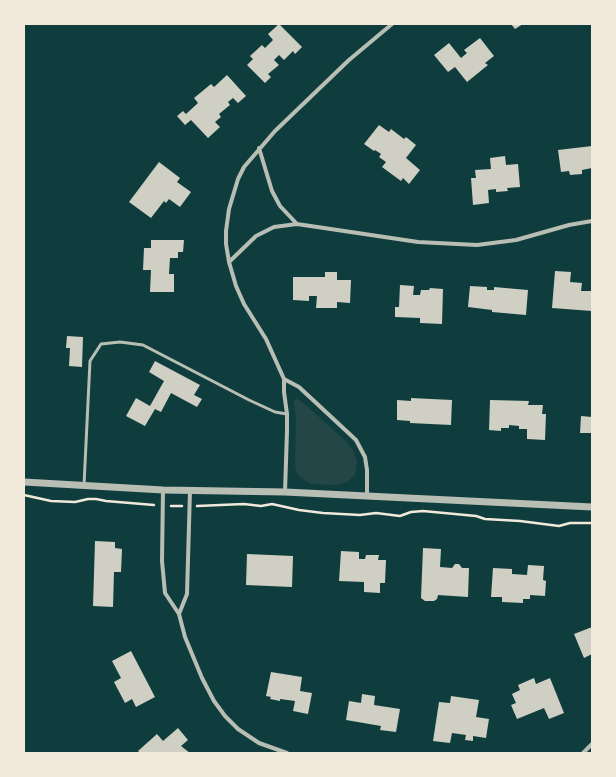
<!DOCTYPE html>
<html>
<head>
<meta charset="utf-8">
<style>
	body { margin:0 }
	#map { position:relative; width:616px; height:777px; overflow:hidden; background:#0f3d3e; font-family:"Fira Sans Condensed",sans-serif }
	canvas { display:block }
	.frame { position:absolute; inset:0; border:25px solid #f1e9da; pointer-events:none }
</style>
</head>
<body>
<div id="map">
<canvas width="616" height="777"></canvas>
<div class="frame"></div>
</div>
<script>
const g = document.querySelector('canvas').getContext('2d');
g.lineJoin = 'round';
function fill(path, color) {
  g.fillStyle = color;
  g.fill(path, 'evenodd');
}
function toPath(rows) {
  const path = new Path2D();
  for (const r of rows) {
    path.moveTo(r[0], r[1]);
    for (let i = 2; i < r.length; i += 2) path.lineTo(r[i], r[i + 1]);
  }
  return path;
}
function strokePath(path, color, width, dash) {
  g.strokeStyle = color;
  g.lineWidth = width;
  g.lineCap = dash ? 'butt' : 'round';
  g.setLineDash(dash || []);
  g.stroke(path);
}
fill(toPath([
	[297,399,301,401,346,441,353,450,357,461,356,471,354,476,347,482,335,485,312,484,307,482,299,476,296,471,295,464,296,420,294,401]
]), '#244646');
fill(toPath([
	[279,24,302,47,295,54,293,51,284,60,279,55,274,60,279,65,268,74,271,77,265,83,247,65,253,59,250,56,262,45,265,48,273,40,268,34],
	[511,24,523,24,515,29],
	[480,38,494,56,485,63,488,65,467,82,455,67,448,72,434,55,449,43,461,58,467,53,464,50],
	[227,75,246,96,238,103,233,98,228,102,230,105,219,114,221,117,215,122,220,127,208,138,191,120,185,125,177,116,183,111,186,114,198,103,194,98,211,84,214,87],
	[379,125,389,132,391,129,404,139,406,137,416,145,406,158,420,170,409,184,403,178,401,181,382,167,386,162,379,157,381,154,375,150,374,151,364,144],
	[592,146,592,168,582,170,582,174,570,175,569,171,561,172,558,150],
	[505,156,506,165,518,164,520,187,507,188,508,191,496,192,496,189,488,190,489,203,473,205,471,178,476,178,475,170,491,169,490,158],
	[159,162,180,178,177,182,191,192,180,207,169,199,166,203,164,201,151,218,129,202],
	[151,240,184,240,183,252,178,252,178,258,170,258,169,274,174,274,174,292,150,292,151,270,143,270,144,248,151,248],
	[555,271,571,272,570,282,582,283,581,291,592,291,592,311,552,308],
	[325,272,337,272,337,280,351,280,350,303,337,302,337,308,316,308,317,296,309,296,309,301,293,300,293,277,325,277],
	[400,285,414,286,413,295,420,295,421,290,429,290,430,288,443,289,442,324,420,323,420,318,395,317,395,307,399,307],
	[470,286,487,287,487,290,494,290,494,287,528,290,526,315,492,312,492,310,468,307],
	[67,336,83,337,82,367,69,366,70,348,66,348],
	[155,361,200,385,194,395,202,399,197,407,171,393,161,412,155,409,145,426,126,416,136,398,150,406,164,381,149,372],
	[411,398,452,400,451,425,410,423,410,421,397,420,397,400,411,401],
	[490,400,529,401,528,405,543,405,542,414,546,414,545,440,527,439,527,429,519,429,519,426,509,425,509,428,501,428,501,431,489,430],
	[581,416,592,417,592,433,580,433],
	[95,541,115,542,115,548,122,549,121,572,114,572,113,607,93,606],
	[423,548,441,549,440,567,452,568,455,564,459,564,462,568,469,568,468,597,438,595,437,599,434,601,425,601,421,598],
	[341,551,359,552,359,559,365,559,366,555,379,555,378,560,386,560,385,583,380,583,380,593,364,592,364,582,339,581],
	[247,554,293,556,292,587,246,585],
	[528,565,544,566,543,580,546,581,545,596,530,595,530,599,523,599,523,603,502,602,502,597,491,597,493,568,512,569,512,574,527,575],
	[592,627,592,654,584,658,574,634],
	[131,651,155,697,136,707,132,699,125,703,114,682,121,678,112,661],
	[271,672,302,677,300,691,312,693,308,714,293,711,295,701,280,699,280,701,270,699,271,697,266,696],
	[534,678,536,684,550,678,564,713,549,719,544,708,517,719,511,705,516,703,512,694,520,690,518,685],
	[362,694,375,696,374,705,400,709,396,732,380,730,381,726,346,720,349,701,361,703],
	[451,696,479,700,476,717,489,719,486,738,473,736,473,741,465,740,466,735,452,733,450,743,433,741,439,702,450,703],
	[178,728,188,740,181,746,190,753,140,753,138,751,157,734,163,741]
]), '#cfcfc3');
strokePath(toPath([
	[24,495,51,501,75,502,88,499,96,499,106,501,154,505],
	[171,506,182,506],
	[197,506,244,504,261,506,272,504,299,510,323,513,360,515,376,513,400,516,411,512,423,511,476,516,485,519,520,521,559,526,570,523,592,523]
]), '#f1e9da', 2.5);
strokePath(toPath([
	[84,485,90,361,101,344,120,342,143,345,249,400,275,412,287,414]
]), '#b8beb3', 3);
strokePath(toPath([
	[259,148,272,191,280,206,297,224],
	[229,262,256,236,274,227,297,224,418,242,477,245,516,240,569,225,592,221],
	[284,379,299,387,356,440,365,457,367,470,367,495],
	[163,490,162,561,165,593,179,614,185,637,202,678,214,701,225,716,238,729,259,743,287,753],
	[285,492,287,431,287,414,284,392,284,379,266,339,244,304,236,286,229,262,226,244,226,231,229,209,238,179,244,167,275,131,349,60,392,24],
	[179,614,187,594,190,491],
	[583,753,592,744]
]), '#b8beb3', 4);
strokePath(toPath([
	[24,482,163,490,285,492,592,507]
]), '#b8beb3', 7);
</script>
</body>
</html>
